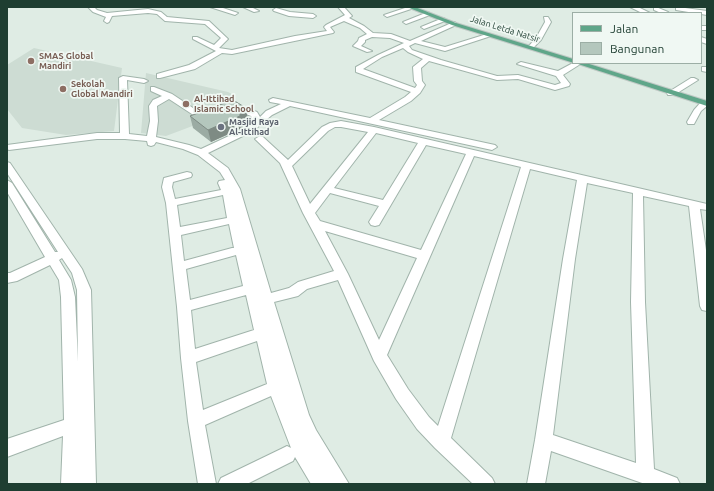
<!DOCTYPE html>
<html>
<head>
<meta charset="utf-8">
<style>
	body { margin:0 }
	#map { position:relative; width:714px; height:491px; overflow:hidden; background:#dfece4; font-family:Ubuntu,sans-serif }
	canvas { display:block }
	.frame { position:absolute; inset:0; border:8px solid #1e3e31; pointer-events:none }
	.legend { position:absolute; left:572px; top:12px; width:130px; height:52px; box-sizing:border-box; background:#f0f8f3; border:1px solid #9caea5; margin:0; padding:5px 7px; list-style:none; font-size:12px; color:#1e3e31 }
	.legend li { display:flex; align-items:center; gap:8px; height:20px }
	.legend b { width:20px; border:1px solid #9caea5 }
</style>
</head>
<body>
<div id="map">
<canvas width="714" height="491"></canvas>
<div class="frame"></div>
<ul class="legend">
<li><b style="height:5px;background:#5fa689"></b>Jalan</li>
<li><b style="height:11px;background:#b4c7bd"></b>Bangunan</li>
</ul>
</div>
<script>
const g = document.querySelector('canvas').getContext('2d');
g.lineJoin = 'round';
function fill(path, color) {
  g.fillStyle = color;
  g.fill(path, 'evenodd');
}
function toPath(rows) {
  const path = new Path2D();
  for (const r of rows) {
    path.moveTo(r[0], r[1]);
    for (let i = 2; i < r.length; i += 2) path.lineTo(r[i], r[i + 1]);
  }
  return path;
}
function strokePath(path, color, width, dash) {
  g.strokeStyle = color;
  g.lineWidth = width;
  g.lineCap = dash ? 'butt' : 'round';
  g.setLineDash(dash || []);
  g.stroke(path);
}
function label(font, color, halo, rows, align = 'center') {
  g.font = font + ' Ubuntu,sans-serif';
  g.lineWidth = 3.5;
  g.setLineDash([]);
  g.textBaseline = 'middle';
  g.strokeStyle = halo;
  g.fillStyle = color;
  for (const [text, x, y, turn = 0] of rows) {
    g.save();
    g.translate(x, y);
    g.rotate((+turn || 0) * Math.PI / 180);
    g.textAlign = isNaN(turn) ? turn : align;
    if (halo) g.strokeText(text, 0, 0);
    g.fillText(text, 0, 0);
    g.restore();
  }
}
fill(toPath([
	[34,48,122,68,114,131,66,135,22,128,7,109,7,65],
	[146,73,228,92,232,94,232,97,227,113,166,136,141,133]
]), '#cddcd3');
const minor = toPath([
	[88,7,94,7,97,10,107,13,148,9,161,12,167,17,209,21,228,39,219,48,232,50,295,36,327,31,324,27,326,25,345,15,338,7,344,7,352,16,349,18,364,26,373,33,391,34,410,41,454,22,456,23,456,25,421,41,445,47,487,34,491,34,491,36,445,51,415,43,409,46,412,50,441,60,497,76,518,75,555,85,561,83,556,76,517,64,521,62,558,71,573,63,582,63,563,75,570,84,569,86,555,90,518,79,497,80,429,61,421,68,422,81,425,85,420,93,411,101,379,120,495,145,497,147,492,150,290,106,272,115,253,131,208,153,228,168,240,189,271,293,289,288,298,282,334,271,303,213,280,163,255,139,260,136,263,137,288,160,322,127,330,123,341,121,374,127,707,204,707,210,700,209,707,257,707,311,702,310,700,306,689,206,643,196,645,302,654,469,677,478,680,484,645,484,551,451,545,484,527,484,535,440,563,259,577,180,530,169,451,438,492,478,495,484,473,484,435,448,417,429,396,399,374,361,338,280,307,289,298,296,274,302,309,415,316,430,349,484,311,484,295,457,293,461,247,484,218,484,221,478,281,449,287,446,291,448,271,396,205,425,216,484,198,484,188,421,181,358,177,307,166,203,162,187,164,178,187,172,191,173,192,175,191,177,173,182,172,187,175,199,221,190,218,183,219,181,225,180,220,172,198,155,183,149,156,142,154,145,151,146,148,145,147,141,125,139,97,139,9,150,7,149,7,145,97,133,120,133,119,78,123,76,144,79,148,81,144,83,127,80,129,134,147,136,150,121,149,106,153,100,162,96,151,91,151,87,154,87,172,94,205,116,204,118,198,118,169,99,157,106,158,121,156,137,189,145,201,149,244,129,243,127,244,125,252,118,251,116,238,111,237,109,238,107,244,107,257,112,260,117,266,111,281,104,270,102,269,100,273,98,370,118,405,97,411,92,356,72,356,67,378,55,404,43,390,38,372,37,365,40,365,42,361,46,372,51,367,52,353,46,358,41,359,38,367,34,360,28,344,21,330,27,334,32,333,33,232,54,222,53,195,69,160,78,157,78,157,74,189,65,216,51,193,39,193,37,197,37,214,45,221,38,205,24,165,21,157,14,148,13,112,16,109,22,107,23,104,21,106,17,93,12,88,7],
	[403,48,408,52,423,59,413,67,414,81,417,85,415,88,363,69,382,57,403,48],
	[335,127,341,127,368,132,310,204,292,166,328,131,335,127],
	[376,133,418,143,383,200,334,188,376,133],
	[426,145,466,154,421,250,320,221,315,213,330,193,379,206,369,222,371,225,375,226,379,225,426,145],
	[474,156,521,167,438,426,429,417,408,389,387,355,474,156],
	[587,183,633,193,631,302,636,463,553,435,575,259,587,183],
	[223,195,227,218,180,227,177,205,223,195],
	[229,224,234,248,232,248,184,261,181,235,229,224],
	[325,231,417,258,379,340,348,274,325,231],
	[236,255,243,286,190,300,186,269,236,255],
	[246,295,254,330,195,349,191,310,246,295],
	[257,341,267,384,203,410,196,362,257,341],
	[210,7,220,7,238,13,235,15,210,7],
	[243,7,251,7,259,11,254,12,243,7],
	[408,7,414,8,387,17,384,15,408,7],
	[630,7,638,7,650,13,642,13,630,7],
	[656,7,668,12,669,13,661,13,654,10,654,8,656,7],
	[678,7,707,11,707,15,676,10,676,8,678,7],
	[276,8,290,12,313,14,316,16,313,18,289,16,274,11,273,10,276,8],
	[428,12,431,14,430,15,406,24,403,22,428,12],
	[544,17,548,17,551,22,541,40,533,48,529,48,528,47,536,38,545,22,544,17],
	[443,18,445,19,445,21,424,29,421,27,443,18],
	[701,26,707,26,707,30,701,30,701,26],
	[701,37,707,39,707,44,701,42,701,37],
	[702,67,707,67,707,72,702,71,702,67],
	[691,78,694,78,698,80,674,95,668,95,667,93,691,78],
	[702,101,707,101,707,106,701,111,694,124,688,124,687,122,694,110,702,101],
	[7,162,10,163,82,269,91,290,96,484,61,484,63,436,7,457,7,439,64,420,61,297,59,280,50,265,17,281,7,283,7,273,10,273,45,257,7,192,7,180,12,183,55,252,58,252,7,173,7,162],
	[62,258,72,273,77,290,78,362,75,297,71,280,59,260,62,258]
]);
const major = toPath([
	[407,7,415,7,456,23,573,59,574,63,452,25,407,7],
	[575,63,586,63,707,101,707,106,575,63]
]);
strokePath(minor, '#a1b4ab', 2);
strokePath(major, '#c0c9c5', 2);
fill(minor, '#fff');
fill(major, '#5fa689');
fill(toPath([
	[190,116,248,120,243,124,242,128,211,142,193,128]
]), '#9baba3');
fill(toPath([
	[246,108,248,120,243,124,242,128,211,142,208,130]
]), '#7e8b84');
const building = toPath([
	[233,100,246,108,240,113,240,116,208,130,190,116,233,100]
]);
fill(building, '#b4c7bd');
strokePath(building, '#7e8b84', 1);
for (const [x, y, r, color] of [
	[31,61,4,"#8d6e63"],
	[63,89,4,"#8d6e63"],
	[186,104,4,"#8d6e63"],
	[221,127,4,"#6b7280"]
]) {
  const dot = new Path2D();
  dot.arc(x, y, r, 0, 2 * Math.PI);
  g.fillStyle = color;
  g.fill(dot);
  strokePath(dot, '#f0f8f3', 1.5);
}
label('9px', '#1e3e31', '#f0f8f3', [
	["Jalan Letda Natsir",505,29,17]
]);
label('bold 9px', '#785e54', '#f0f8f3', [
	["SMAS Global",39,56],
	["Mandiri",39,66],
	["Sekolah",71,84],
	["Global Mandiri",71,94],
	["Al-Ittihad",194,99],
	["Islamic School",194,109]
], 'left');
label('bold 9px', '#5b616d', '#f0f8f3', [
	["Masjid Raya",229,122],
	["Al-Ittihad",229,132]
], 'left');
</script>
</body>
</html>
